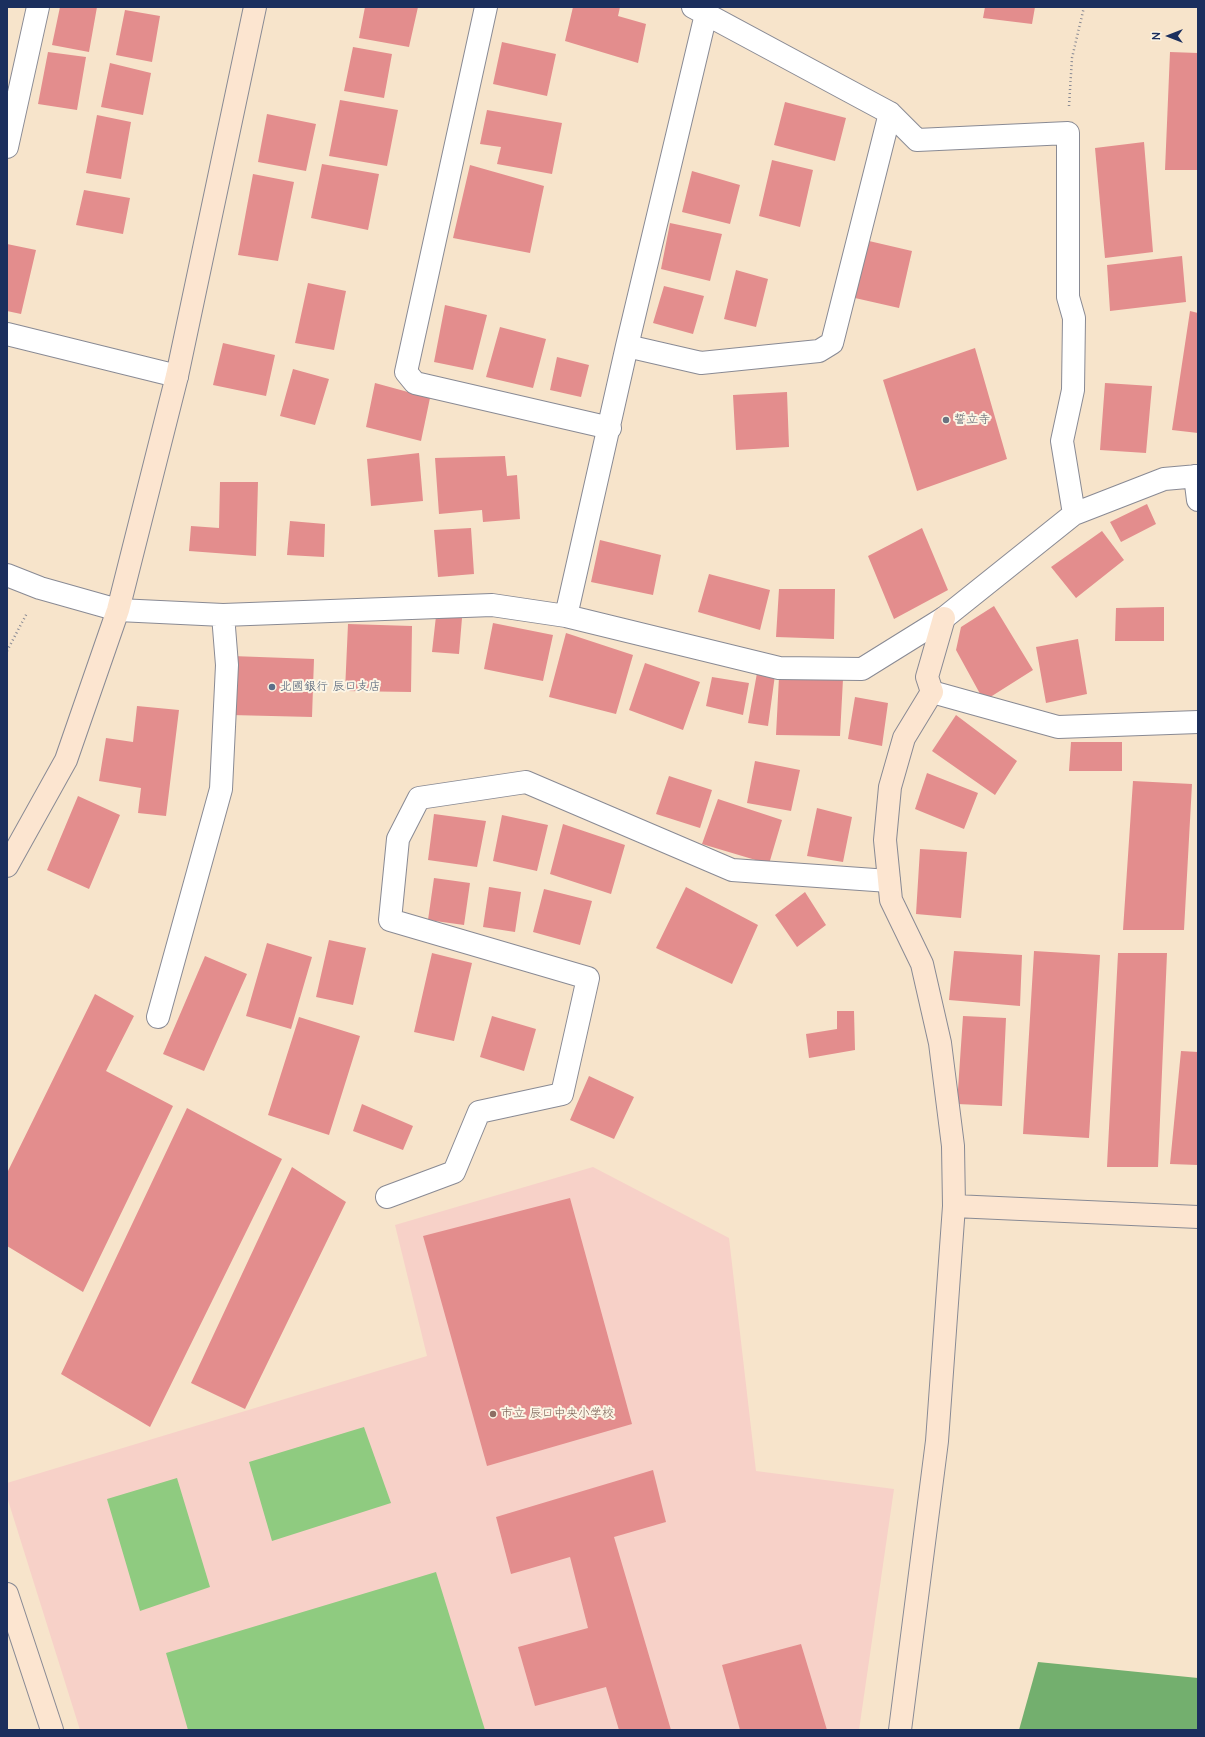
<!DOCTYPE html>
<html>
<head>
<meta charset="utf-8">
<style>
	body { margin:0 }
	#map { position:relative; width:1205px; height:1737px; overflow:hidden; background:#f7e4cb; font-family:"Architects Daughter",sans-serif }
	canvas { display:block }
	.frame { position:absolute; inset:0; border:8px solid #1b2f5e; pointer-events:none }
	.north { position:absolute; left:1149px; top:16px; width:40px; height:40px; -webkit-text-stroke:3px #fcf5e5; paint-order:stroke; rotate:270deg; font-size:11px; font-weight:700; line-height:16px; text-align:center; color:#1b2f5e }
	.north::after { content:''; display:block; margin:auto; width:14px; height:18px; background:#1b2f5e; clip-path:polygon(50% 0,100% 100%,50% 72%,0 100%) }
</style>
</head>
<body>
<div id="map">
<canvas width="1205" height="1737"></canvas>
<div class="frame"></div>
<div class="north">N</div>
</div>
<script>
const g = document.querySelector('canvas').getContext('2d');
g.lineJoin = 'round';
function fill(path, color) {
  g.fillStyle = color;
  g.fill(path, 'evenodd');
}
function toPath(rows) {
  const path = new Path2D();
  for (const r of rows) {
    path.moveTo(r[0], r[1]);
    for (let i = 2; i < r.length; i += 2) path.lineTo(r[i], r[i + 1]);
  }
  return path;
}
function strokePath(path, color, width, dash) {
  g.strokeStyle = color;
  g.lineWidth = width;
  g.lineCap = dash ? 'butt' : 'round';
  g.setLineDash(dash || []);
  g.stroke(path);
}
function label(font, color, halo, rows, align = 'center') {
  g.font = font + ' "Architects Daughter","Klee One",sans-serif';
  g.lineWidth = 4;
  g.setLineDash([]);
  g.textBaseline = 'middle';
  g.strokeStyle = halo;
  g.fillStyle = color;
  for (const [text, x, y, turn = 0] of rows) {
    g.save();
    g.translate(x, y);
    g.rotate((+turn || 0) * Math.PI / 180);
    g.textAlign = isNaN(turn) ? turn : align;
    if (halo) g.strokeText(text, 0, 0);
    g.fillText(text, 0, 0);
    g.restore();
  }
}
fill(toPath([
	[593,1167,729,1238,756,1471,894,1489,859,1730,80,1730,7,1497,7,1483,427,1356,395,1225]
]), '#f7d1c8');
fill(toPath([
	[364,1427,391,1503,272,1541,249,1462],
	[177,1478,210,1587,140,1611,107,1499],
	[436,1572,485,1730,188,1730,166,1653]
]), '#8fcb80');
fill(toPath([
	[1038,1662,1198,1678,1198,1730,1019,1730]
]), '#73af6e');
fill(toPath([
	[60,7,97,7,89,52,52,45],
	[365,7,418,7,409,47,359,38],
	[573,7,620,7,618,16,646,24,638,63,565,41],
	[985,7,1035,7,1032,24,983,18],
	[125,10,160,16,152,62,116,55],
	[502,42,556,54,547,96,493,84],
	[353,47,392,54,384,98,344,91],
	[48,52,86,57,77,110,38,104],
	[1170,52,1198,53,1198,170,1165,170],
	[110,63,151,73,143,115,101,107],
	[340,100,398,110,387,166,329,156],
	[785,102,846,118,835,161,774,145],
	[487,110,562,123,552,174,497,164,501,147,480,144],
	[267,114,316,124,306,171,258,162],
	[97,115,131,122,121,179,86,173],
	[1144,142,1153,252,1105,258,1095,148],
	[772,160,813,170,800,227,759,216],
	[322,164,379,174,368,230,311,218],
	[470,165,544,186,530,253,453,238],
	[692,171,740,185,730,224,682,212],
	[253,174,294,182,278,261,238,255],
	[84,190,130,198,123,234,76,225],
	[670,223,722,234,710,281,661,269],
	[869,241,912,251,899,308,855,298],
	[7,244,36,250,21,314,7,311],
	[1182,256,1186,302,1110,311,1107,265],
	[736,270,768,279,756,327,724,319],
	[308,283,346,291,334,350,295,343],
	[664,286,704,296,693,334,653,323],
	[445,305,487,315,473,370,434,362],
	[1190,311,1198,313,1198,433,1172,430],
	[500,327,546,339,533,388,486,377],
	[223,343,275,355,266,396,213,385],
	[975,348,1007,459,917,491,883,380],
	[557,357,589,365,581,397,550,390],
	[293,369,329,379,315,425,280,416],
	[375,383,430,398,421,441,366,427],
	[1105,383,1152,386,1146,453,1100,450],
	[787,392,789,447,736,450,733,395],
	[419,453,423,501,371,506,367,459],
	[505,456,507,476,517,475,520,519,483,522,482,510,439,514,435,458],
	[220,482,258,482,256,556,189,551,191,526,219,528],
	[1147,504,1156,524,1121,542,1110,522],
	[290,521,325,524,324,557,287,555],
	[471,528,474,574,438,577,434,530],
	[922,528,948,590,894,619,868,556],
	[1102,531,1124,560,1076,598,1051,567],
	[600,540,661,555,653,595,591,582],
	[709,574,770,590,760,630,698,612],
	[779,589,835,589,834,639,776,637],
	[994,606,1033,670,984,701,956,650,961,627],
	[1164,607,1164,641,1115,641,1116,608],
	[436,616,462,618,459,654,432,652],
	[493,623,553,635,543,681,484,669],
	[348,624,412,626,411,692,345,691],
	[566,633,633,655,616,714,549,697],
	[1078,639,1087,694,1046,703,1036,647],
	[232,656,314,659,312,717,231,715],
	[645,663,700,682,683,730,629,710],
	[757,673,775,675,768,726,748,723],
	[712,677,749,683,743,715,706,706],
	[779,677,843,679,840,736,776,735],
	[855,697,888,703,882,746,848,739],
	[137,706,179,710,166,816,138,813,141,788,99,781,106,738,133,742],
	[956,715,1017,761,995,795,932,751],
	[1071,742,1122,742,1122,771,1069,771],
	[755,761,800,770,791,811,747,803],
	[927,773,978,793,964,829,915,809],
	[669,776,712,790,700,828,656,814],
	[1133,781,1192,784,1184,930,1123,930],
	[78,796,120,815,89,889,47,870],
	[718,799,782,820,769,864,702,844],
	[817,808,852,817,843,862,807,856],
	[434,814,486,821,477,867,428,860],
	[502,815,548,825,537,871,493,861],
	[563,824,625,845,611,894,550,874],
	[920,849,967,852,961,918,916,914],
	[434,878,470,883,464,925,428,920],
	[489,887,521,892,515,932,483,927],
	[686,887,758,925,732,984,656,948],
	[544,889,592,901,580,945,533,932],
	[805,892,826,925,797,947,775,915],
	[329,940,366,948,353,1005,316,997],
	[267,943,312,957,291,1029,246,1016],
	[954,951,1022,955,1020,1006,949,1000],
	[1034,951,1100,955,1089,1138,1023,1134],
	[432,953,472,963,454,1041,414,1032],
	[1118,953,1167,953,1158,1167,1107,1167],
	[205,956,247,974,204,1071,163,1054],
	[95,994,134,1016,106,1071,173,1106,83,1292,7,1246,7,1173],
	[837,1011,854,1011,855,1050,809,1058,806,1034,837,1029],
	[492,1016,536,1029,524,1071,480,1057],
	[963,1016,1006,1018,1002,1106,957,1104],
	[299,1017,360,1036,329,1135,268,1115],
	[1181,1051,1198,1052,1198,1165,1170,1164],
	[589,1076,634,1097,614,1139,570,1120],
	[362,1104,413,1126,403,1150,353,1131],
	[187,1108,282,1159,150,1427,61,1374],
	[292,1167,346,1202,245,1409,191,1383],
	[570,1198,632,1424,487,1466,423,1236],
	[653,1470,666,1522,614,1537,671,1730,619,1730,606,1687,535,1706,518,1647,588,1628,570,1557,511,1574,496,1517],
	[801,1644,827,1730,740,1730,722,1665]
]), '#e38d8d');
const street = toPath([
	[486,7,406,372,415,383,610,428],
	[693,7,890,113,917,140,1068,133,1068,297,1074,318,1073,390,1062,441,1074,514],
	[7,147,38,7],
	[7,334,177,376],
	[627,346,701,363,819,351,832,343,890,113],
	[1195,476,1198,500],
	[7,575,40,588,118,610,223,615,492,605,566,616,779,668,862,669,944,618,1074,514,1164,479,1198,476],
	[566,616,627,346,706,14],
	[932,692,1058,727,1198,722],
	[158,1017,221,789,227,665,223,615],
	[387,1197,454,1172,479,1112,562,1094,588,978,390,920,398,839,419,798,526,782,732,870,889,881]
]);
const secondary = toPath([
	[7,866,66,760,118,610,177,376,255,7],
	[954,1206,1198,1217],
	[7,1594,52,1730],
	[900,1730,937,1441,954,1206,953,1146,940,1043,922,964,891,900,885,840,890,787,904,738,932,692,927,677,944,618]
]);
strokePath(street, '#898a94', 24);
strokePath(secondary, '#898a94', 24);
strokePath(toPath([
	[1069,106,1072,58,1084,7],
	[7,651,27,613]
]), '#898a94', 2.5, [1, 3]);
strokePath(street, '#fff', 22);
strokePath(secondary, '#fce5d0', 22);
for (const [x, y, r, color] of [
	[946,420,4,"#6b7280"],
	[272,687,4,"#5c6f8a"],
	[493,1414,4,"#8d6e63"]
]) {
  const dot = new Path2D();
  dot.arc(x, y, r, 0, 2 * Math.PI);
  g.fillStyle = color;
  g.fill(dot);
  strokePath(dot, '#fcf5e5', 1.5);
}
label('12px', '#5b616d', '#fcf5e5', [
	["誓立寺",954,420]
], 'left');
label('12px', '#4e5e75', '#fcf5e5', [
	["北國銀行 辰口支店",280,687]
], 'left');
label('12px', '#785e54', '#fcf5e5', [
	["市立 辰口中央小学校",501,1414]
], 'left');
</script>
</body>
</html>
